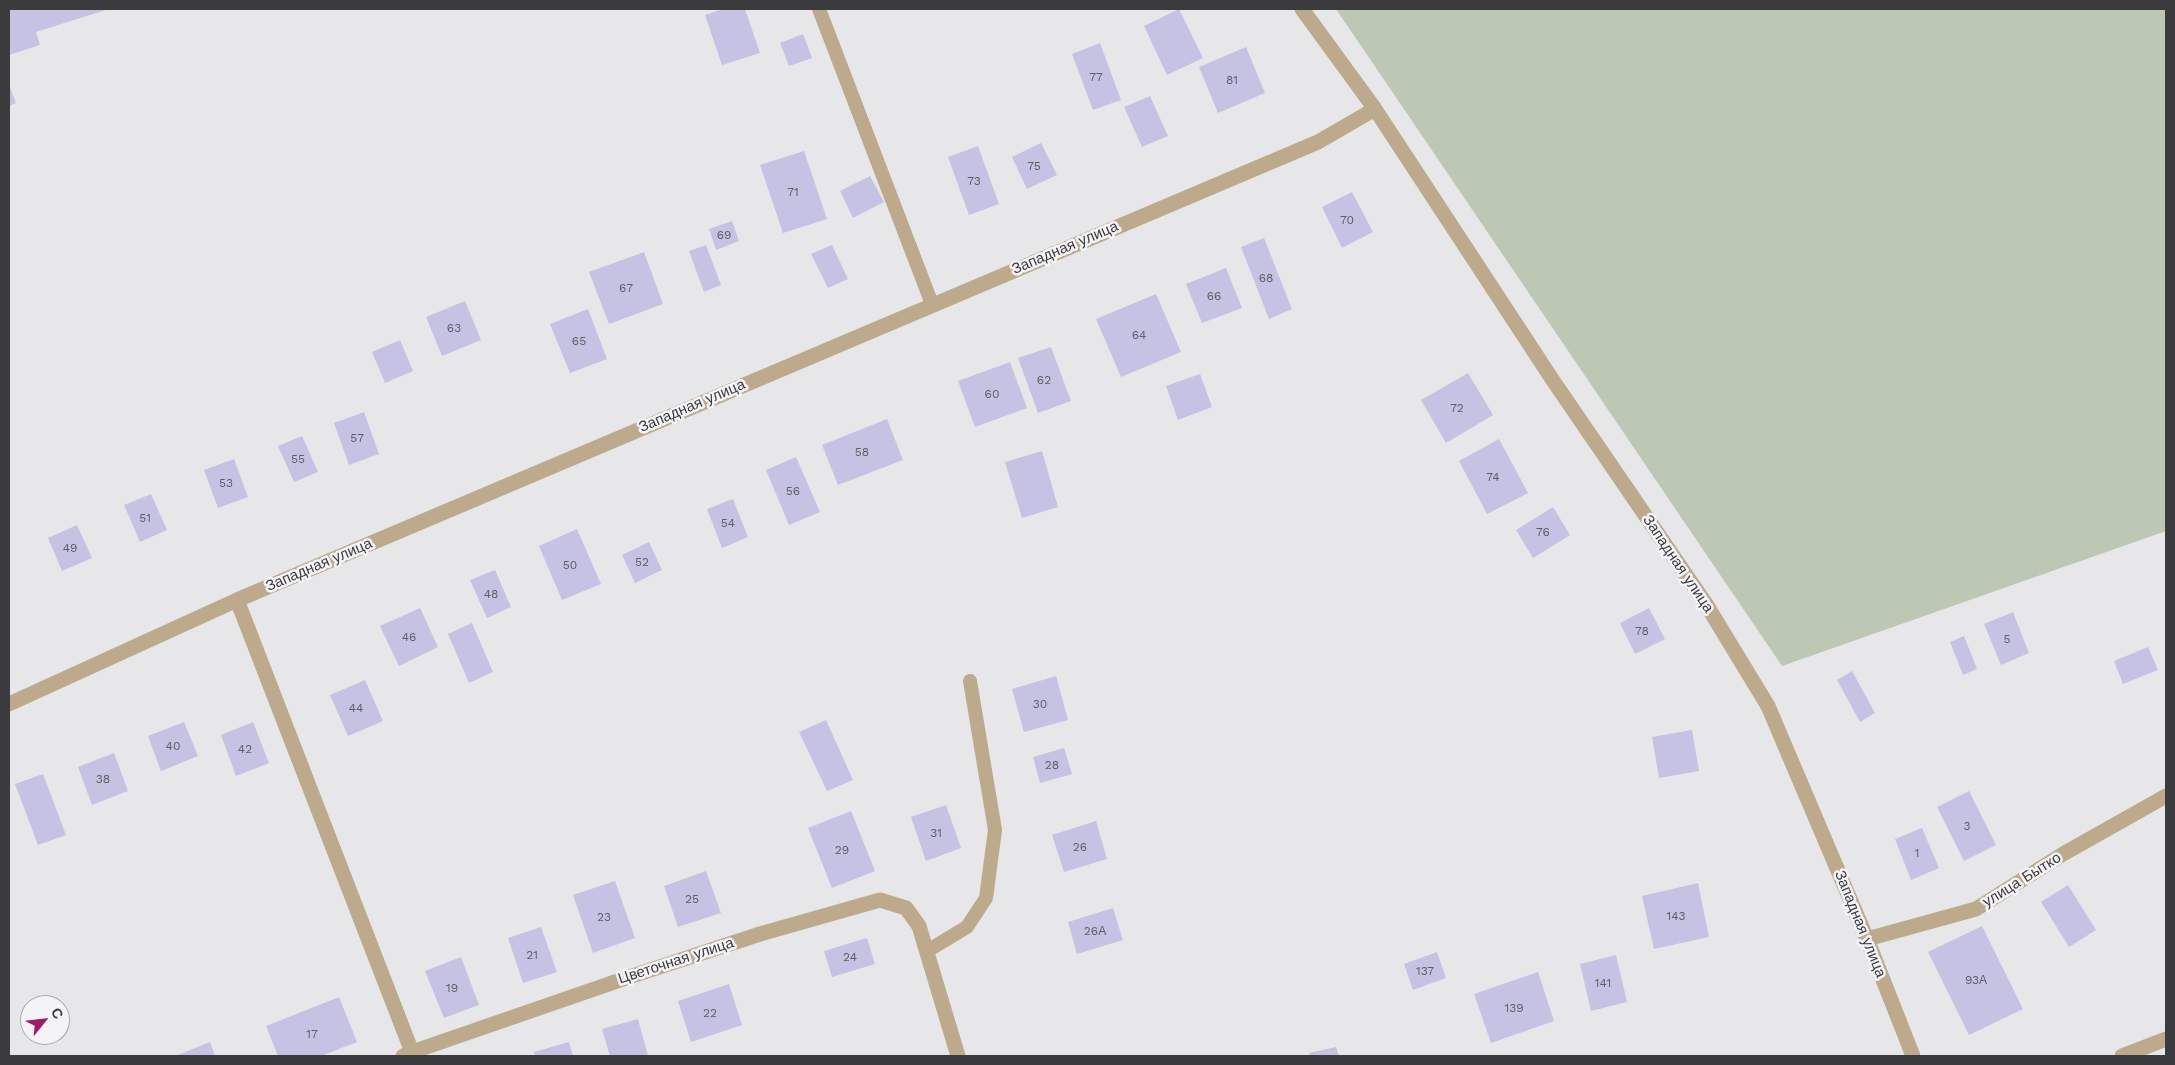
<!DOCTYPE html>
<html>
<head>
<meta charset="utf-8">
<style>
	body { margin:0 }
	#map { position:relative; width:2175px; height:1065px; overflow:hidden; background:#e7e7ea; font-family:"Work Sans",sans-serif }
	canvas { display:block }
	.frame { position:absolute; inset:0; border:10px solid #3b3b3d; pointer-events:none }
	.north { position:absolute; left:20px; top:995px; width:50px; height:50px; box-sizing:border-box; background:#f4f4f8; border:1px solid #aaaaad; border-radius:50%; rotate:61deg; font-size:14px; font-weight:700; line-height:20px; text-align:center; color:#3b3b3d }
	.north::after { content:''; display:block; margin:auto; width:18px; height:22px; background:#9e1c6e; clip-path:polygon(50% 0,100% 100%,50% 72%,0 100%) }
</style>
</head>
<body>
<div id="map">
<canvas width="2175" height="1065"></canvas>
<div class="frame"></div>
<div class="north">С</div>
</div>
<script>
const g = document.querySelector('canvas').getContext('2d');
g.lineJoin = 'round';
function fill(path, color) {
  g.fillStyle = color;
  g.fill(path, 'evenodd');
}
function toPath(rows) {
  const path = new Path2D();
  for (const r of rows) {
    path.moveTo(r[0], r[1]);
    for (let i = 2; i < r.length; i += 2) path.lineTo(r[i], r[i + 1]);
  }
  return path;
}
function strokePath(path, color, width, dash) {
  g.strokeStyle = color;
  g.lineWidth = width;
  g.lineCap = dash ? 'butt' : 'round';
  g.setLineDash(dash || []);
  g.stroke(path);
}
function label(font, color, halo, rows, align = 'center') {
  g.font = font + ' "Work Sans",sans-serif';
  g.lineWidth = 5;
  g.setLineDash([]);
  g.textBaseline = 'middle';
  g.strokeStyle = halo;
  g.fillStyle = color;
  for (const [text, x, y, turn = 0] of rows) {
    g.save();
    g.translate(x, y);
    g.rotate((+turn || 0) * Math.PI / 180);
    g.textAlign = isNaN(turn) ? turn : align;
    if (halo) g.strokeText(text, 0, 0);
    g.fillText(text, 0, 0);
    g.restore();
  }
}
fill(toPath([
	[1336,9,2166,9,2166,531,1782,666]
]), '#bcc8b3');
fill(toPath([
	[9,9,109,9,36,32,40,45,9,55],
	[723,9,745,9,760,53,722,65,705,15],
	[1179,9,1203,58,1167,75,1144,26],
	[803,34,812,58,789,66,780,43],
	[1100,43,1121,100,1093,110,1072,54],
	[1246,47,1265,93,1218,113,1199,67],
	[9,85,16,103,9,106],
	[1150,96,1168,136,1142,147,1124,107],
	[1041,143,1057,175,1027,189,1012,157],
	[978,146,999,204,969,215,948,157],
	[804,151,827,219,783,233,760,165],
	[870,176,884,202,853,218,840,191],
	[1352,192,1373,232,1342,248,1322,207],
	[732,221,739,241,716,250,709,229],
	[1264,238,1292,309,1269,319,1241,247],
	[706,245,721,285,704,292,689,251],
	[832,245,848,279,828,288,811,254],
	[644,252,663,304,609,324,589,272],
	[1226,268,1242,308,1202,323,1186,284],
	[1156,294,1181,352,1121,377,1096,319],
	[465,301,481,340,442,356,426,317],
	[588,309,607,359,570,373,550,324],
	[400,340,413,371,385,383,372,352],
	[1051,347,1071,401,1038,413,1018,358],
	[1010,362,1027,408,975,427,958,381],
	[1468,373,1493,415,1446,443,1421,400],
	[1200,374,1212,407,1178,420,1166,386],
	[364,412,379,454,349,465,334,423],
	[887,419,903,460,838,485,822,445],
	[302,436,318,472,294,482,278,446],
	[1499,439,1528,493,1487,514,1459,461],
	[1042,451,1058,507,1022,518,1005,462],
	[796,457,820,512,789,525,766,470],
	[234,459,248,497,218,508,204,470],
	[151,494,167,530,140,542,124,505],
	[733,499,748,537,722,548,707,509],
	[1553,507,1570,535,1533,558,1516,530],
	[77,525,92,558,62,571,48,538],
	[577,529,601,584,562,600,539,546],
	[649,542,662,570,635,583,622,555],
	[495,570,511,607,487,618,470,580],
	[420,608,438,647,399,666,380,626],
	[1649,608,1665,639,1635,654,1620,623],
	[2013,612,2029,653,2001,665,1984,624],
	[472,623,493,672,469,683,448,634],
	[1964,636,1977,669,1963,675,1950,642],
	[2148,647,2158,670,2123,684,2114,661],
	[1852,671,1875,713,1860,722,1837,680],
	[1056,676,1068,720,1024,732,1012,689],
	[365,680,383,721,348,736,330,695],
	[826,720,853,780,827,791,799,732],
	[184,722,198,756,161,771,148,736],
	[253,722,269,763,236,776,221,735],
	[1692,730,1699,771,1659,778,1652,737],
	[1064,748,1072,774,1040,783,1033,757],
	[114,753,128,791,92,805,78,767],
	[43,774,66,835,38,845,15,784],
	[1969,791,1996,845,1964,861,1937,807],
	[946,805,961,848,926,861,911,817],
	[851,811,875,871,832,888,808,828],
	[1096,821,1107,859,1064,872,1052,835],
	[1922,828,1939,868,1911,880,1895,839],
	[706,871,721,913,678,927,664,886],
	[615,881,635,938,593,953,573,895],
	[1698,883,1709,937,1654,949,1642,896],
	[2068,885,2096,930,2069,947,2041,902],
	[1113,908,1123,940,1077,954,1068,922],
	[1982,926,2023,1009,1969,1035,1928,952],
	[541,927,557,972,523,983,508,938],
	[867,938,875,964,832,977,824,951],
	[1437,952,1446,978,1413,990,1404,964],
	[1616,955,1627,1002,1591,1011,1580,964],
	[461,957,479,1005,444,1018,425,971],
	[1538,972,1554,1021,1491,1043,1474,994],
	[729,984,742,1025,691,1042,678,1001],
	[339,997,357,1042,321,1056,278,1056,266,1026],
	[638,1019,648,1056,610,1056,602,1029],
	[210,1042,215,1056,175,1056],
	[569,1042,573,1056,535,1056,534,1052],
	[1336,1047,1339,1056,1309,1056,1309,1053]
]), '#c5c2e3');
strokePath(toPath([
	[819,9,932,304],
	[927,951,967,927,986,898,995,830,970,681]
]), '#bda98b', 14);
strokePath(toPath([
	[1302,9,1375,109,1552,379,1706,604,1768,706,1867,939,1913,1056],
	[237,600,412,1052],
	[9,704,237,600,1318,142,1375,109],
	[1867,939,1976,909,2063,854,2166,796],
	[403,1056,412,1052,632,976,760,934,880,900,906,908,919,926,958,1056],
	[2122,1056,2166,1039]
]), '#bda98b', 15);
label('12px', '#5e5d66', null, [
	["77",1096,77],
	["81",1232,80],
	["75",1034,166],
	["73",974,181],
	["71",793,192],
	["70",1347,220],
	["69",724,235],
	["68",1266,278],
	["67",626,288],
	["66",1214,296],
	["63",454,328],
	["64",1139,335],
	["65",579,341],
	["62",1044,380],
	["60",992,394],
	["72",1457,408],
	["57",357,438],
	["58",862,452],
	["55",298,459],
	["74",1493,477],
	["53",226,483],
	["56",793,491],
	["51",145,518],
	["54",728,523],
	["76",1543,532],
	["49",70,548],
	["52",642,562],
	["50",570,565],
	["48",491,594],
	["78",1642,631],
	["46",409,637],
	["5",2007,639],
	["30",1040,704],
	["44",356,708],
	["40",173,746],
	["42",245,749],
	["28",1052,765],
	["38",103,779],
	["3",1967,826],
	["31",936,833],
	["26",1080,847],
	["29",842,850],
	["1",1917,853],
	["25",692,899],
	["143",1676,916],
	["23",604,917],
	["26А",1095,931],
	["21",532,955],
	["24",850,957],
	["137",1425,971],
	["93А",1976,980],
	["141",1603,983],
	["19",452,988],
	["139",1514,1008],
	["22",710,1013],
	["17",312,1034]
]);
label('15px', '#3b3b3d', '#f4f4f8', [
	["Западная улица",1065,248,-23],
	["Западная улица",692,406,-23],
	["Западная улица",1678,564,56],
	["Западная улица",319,565,-23],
	["улица Бытко",2022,880,-32],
	["Западная улица",1860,924,68],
	["Цветочная улица",676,961,-18]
]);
</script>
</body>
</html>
